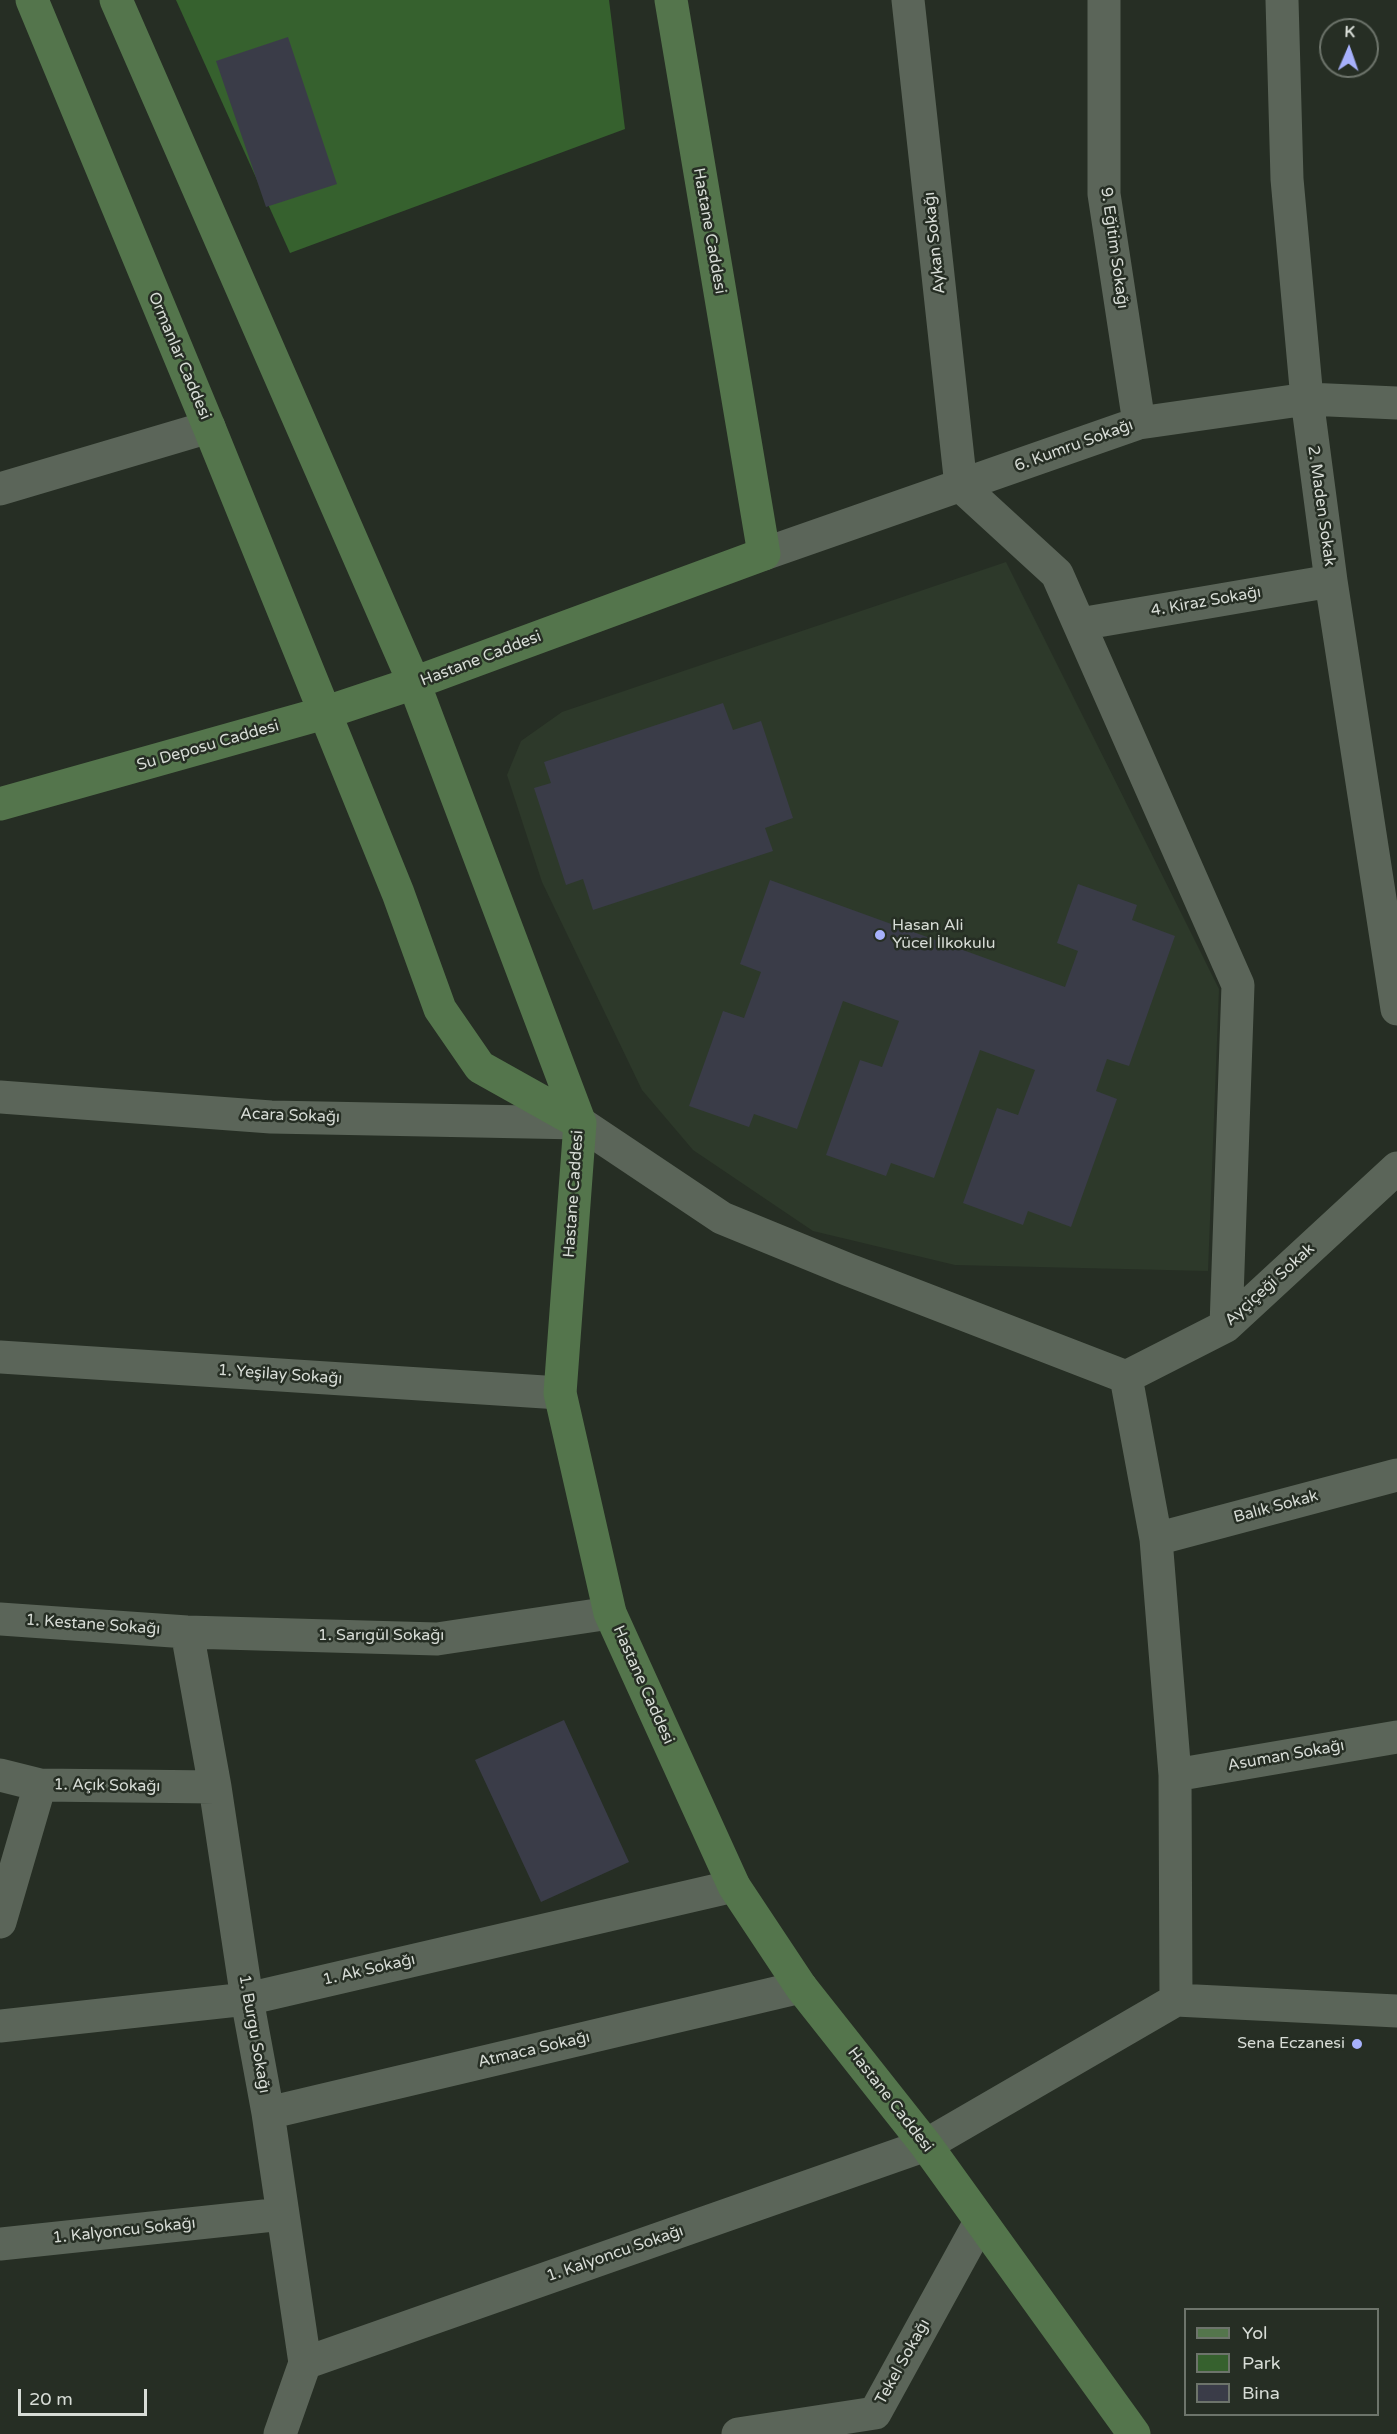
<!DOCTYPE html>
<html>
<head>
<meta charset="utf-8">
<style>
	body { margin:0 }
	#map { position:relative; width:1397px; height:2434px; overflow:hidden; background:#262e24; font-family:"Varela Round",sans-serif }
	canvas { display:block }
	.legend { position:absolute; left:1184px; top:2308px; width:195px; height:108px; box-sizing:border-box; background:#262e24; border:2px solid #6d746b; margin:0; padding:8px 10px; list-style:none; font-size:18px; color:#d7dcd6 }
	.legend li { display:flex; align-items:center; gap:12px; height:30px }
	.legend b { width:30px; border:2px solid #6d746b }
	.north { position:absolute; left:1319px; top:18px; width:60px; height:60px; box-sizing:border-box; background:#262e24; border:2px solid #6d746b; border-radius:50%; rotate:2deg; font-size:16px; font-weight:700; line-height:24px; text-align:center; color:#d7dcd6 }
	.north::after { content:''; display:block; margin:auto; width:21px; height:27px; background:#a7b1fc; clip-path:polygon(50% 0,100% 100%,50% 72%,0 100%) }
	.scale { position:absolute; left:18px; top:2389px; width:129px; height:27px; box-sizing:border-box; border:3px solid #d7dcd6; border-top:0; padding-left:8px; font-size:18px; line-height:21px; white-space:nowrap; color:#d7dcd6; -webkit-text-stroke:4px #262e24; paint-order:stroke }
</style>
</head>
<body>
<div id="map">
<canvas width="1397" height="2434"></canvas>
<ul class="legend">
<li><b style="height:8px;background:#54754c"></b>Yol</li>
<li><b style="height:16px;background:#36612e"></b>Park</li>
<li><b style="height:16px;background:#3a3c48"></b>Bina</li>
</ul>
<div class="north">K</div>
<div class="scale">20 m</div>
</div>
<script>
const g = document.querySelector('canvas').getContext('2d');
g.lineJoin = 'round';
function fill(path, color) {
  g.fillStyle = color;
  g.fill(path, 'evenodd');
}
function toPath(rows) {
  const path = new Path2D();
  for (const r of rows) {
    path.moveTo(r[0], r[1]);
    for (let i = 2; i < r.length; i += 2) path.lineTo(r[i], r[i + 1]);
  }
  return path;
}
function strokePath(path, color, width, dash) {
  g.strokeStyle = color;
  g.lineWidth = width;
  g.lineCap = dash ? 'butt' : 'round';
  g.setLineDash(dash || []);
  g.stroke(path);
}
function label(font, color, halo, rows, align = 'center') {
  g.font = font + ' "Varela Round",sans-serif';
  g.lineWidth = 5;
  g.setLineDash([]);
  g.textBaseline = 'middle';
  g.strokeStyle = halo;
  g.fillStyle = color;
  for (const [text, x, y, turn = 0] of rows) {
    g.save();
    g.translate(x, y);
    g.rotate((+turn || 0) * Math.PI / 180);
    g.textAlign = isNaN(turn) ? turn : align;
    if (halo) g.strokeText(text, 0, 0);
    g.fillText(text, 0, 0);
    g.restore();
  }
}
fill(toPath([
	[1006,562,1219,989,1208,1271,955,1265,813,1231,693,1150,642,1090,542,882,507,775,521,741,562,712]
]), '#2d392a');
fill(toPath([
	[176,0,609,0,625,129,290,253]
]), '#36612e');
fill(toPath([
	[288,37,337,184,266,207,216,61],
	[723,703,733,730,761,721,793,818,765,828,773,851,593,910,583,879,566,885,534,788,551,783,544,762],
	[770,880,1065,987,1078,951,1057,943,1078,884,1137,905,1132,920,1175,936,1129,1066,1107,1059,1096,1091,1117,1099,1071,1227,1028,1211,1023,1225,963,1203,997,1108,1018,1115,1035,1070,980,1050,934,1178,891,1163,886,1176,826,1155,860,1060,882,1067,899,1021,843,1001,797,1129,754,1114,749,1127,689,1106,723,1011,744,1018,761,972,740,964],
	[564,1720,629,1862,541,1902,475,1760]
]), '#3a3c48');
strokePath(toPath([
	[908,0,961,486,1057,574,1238,985,1226,1326],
	[1104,0,1104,194,1139,423],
	[1282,0,1287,179,1307,399,1331,581,1397,1009],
	[0,489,209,427],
	[764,554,1139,423,1307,399,1397,403],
	[1080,624,1331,581],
	[0,1097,271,1117,580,1123,722,1218,849,1270,1126,1377],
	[0,1357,560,1393],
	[1126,1377,1156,1539,1175,1775,1176,2000],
	[1126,1377,1226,1326,1397,1168],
	[1156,1539,1397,1475],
	[0,1619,187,1632,437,1639,610,1613],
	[187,1632,215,1787,247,1999,268,2113,305,2363,280,2434],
	[0,1775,40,1785,215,1787],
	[1175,1775,1397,1737],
	[0,1922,40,1785],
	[0,2026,247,1999,734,1886],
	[268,2113,801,1987],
	[0,2244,283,2214],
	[305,2363,926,2145,1176,2000,1397,2011],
	[738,2434,875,2413,980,2222]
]), '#5b6559', 33);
strokePath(toPath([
	[32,0,209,427,398,893,440,1009,480,1067,580,1123],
	[116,0,414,683,580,1123,560,1393,610,1613,734,1886,801,1987,926,2145,1134,2434],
	[0,804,324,713,414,683,764,554,671,0]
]), '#54754c', 33);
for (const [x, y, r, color] of [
	[880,935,6,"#a7b1fc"],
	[1357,2044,6,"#a7b1fc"]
]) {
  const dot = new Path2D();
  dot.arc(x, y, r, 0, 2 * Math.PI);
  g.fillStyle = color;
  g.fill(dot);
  strokePath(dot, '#262e24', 2);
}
label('16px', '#d7dcd6', '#262e24', [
	["Hastane Caddesi",709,231,80],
	["Aykan Sokağı",935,243,-96],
	["9. Eğitim Sokağı",1114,248,82],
	["Ormanlar Caddesi",179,356,67],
	["6. Kumru Sokağı",1074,446,-20],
	["2. Maden Sokak",1321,506,82],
	["4. Kiraz Sokağı",1206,602,-10],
	["Hastane Caddesi",481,659,-21],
	["Su Deposu Caddesi",208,746,-16],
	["Acara Sokağı",290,1116,2],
	["Hastane Caddesi",574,1194,-86],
	["Ayçiçeği Sokak",1270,1285,-42],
	["1. Yeşilay Sokağı",280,1375,4],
	["Balık Sokak",1276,1507,-15],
	["1. Kestane Sokağı",93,1625,4],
	["1. Sarıgül Sokağı",381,1636],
	["Hastane Caddesi",643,1685,66],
	["Asuman Sokağı",1286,1756,-10],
	["1. Açık Sokağı",107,1786,1],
	["1. Ak Sokağı",369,1970,-13],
	["1. Burgu Sokağı",254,2034,80],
	["Atmaca Sokağı",534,2050,-13],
	["Hastane Caddesi",890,2100,52],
	["1. Kalyoncu Sokağı",124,2231,-6],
	["1. Kalyoncu Sokağı",615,2254,-19],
	["Tekel Sokağı",903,2362,-61]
]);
label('16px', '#d7dcd6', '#262e24', [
	["Hasan Ali",892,926],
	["Yücel İlkokulu",892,944],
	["Sena Eczanesi",1345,2044,"right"]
], 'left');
</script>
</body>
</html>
